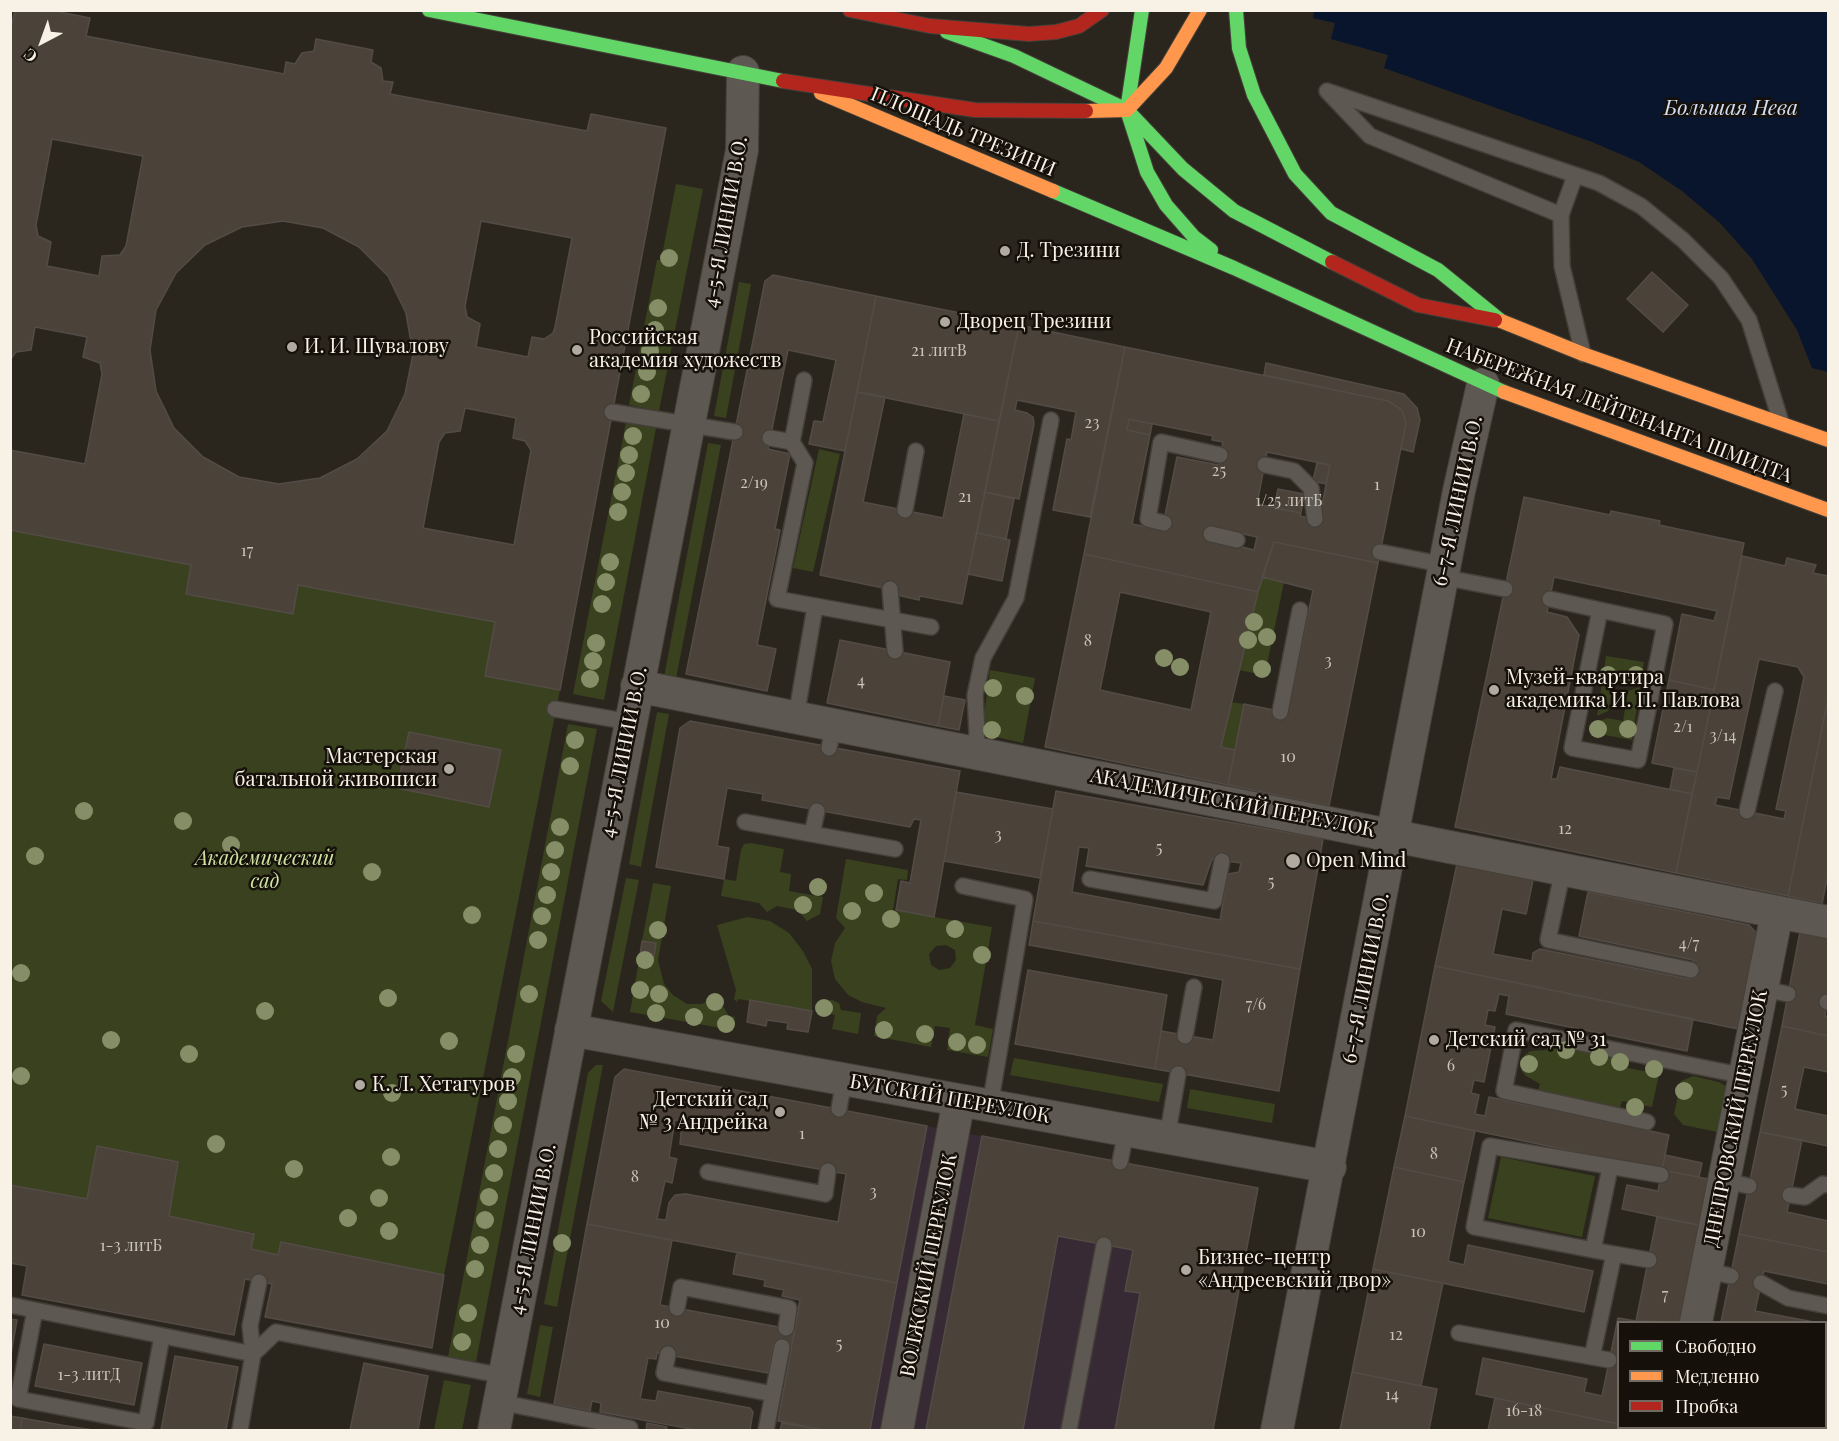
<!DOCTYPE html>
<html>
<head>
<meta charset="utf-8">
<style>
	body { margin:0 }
	#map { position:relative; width:1839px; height:1441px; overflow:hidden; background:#2b261d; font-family:"Playfair Display",serif }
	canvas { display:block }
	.frame { position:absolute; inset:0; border:12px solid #f7f1e6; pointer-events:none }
	.legend { position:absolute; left:1617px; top:1321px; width:210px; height:108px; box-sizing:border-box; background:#15110a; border:2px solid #6f6b62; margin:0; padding:8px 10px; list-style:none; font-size:18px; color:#f7f1e6 }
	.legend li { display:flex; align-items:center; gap:12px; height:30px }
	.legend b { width:30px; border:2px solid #6f6b62 }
	.north { position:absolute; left:12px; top:12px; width:60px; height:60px; -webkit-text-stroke:4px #15110a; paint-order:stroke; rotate:221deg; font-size:16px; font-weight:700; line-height:24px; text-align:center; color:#f7f1e6 }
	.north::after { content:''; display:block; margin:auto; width:21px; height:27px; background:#f7f1e6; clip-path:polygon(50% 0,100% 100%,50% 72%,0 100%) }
</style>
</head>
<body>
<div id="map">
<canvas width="1839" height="1441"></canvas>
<div class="frame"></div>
<ul class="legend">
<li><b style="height:8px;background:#63d668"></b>Свободно</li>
<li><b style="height:8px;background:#ff974d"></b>Медленно</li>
<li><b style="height:8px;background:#b3261e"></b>Пробка</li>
</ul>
<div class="north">С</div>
</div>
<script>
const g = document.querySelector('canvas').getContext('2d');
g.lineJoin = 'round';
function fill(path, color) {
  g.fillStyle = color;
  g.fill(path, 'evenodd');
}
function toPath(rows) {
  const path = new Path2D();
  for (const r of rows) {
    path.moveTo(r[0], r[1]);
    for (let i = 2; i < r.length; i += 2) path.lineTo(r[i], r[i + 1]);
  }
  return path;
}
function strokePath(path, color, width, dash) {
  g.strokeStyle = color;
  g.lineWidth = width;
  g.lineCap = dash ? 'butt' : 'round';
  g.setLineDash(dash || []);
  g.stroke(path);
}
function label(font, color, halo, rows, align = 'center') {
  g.font = font + ' "Playfair Display",serif';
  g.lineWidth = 5;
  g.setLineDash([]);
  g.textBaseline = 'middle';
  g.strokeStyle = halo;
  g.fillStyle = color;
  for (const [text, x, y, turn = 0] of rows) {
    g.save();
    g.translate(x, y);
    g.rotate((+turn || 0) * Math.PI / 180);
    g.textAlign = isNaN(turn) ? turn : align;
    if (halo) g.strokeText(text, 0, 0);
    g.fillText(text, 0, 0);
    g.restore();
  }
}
fill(toPath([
	[927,1126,1258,1188,1213,1430,870,1430]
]), '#372a34');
fill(toPath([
	[676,184,703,189,659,411,629,405,657,260,661,260],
	[739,282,751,284,726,418,714,416],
	[626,422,656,428,604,700,573,694],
	[708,443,721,445,676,679,664,677],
	[819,449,840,454,813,572,793,568],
	[10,530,191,565,186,594,292,614,298,585,495,622,485,676,560,690,444,1275,281,1242,278,1255,251,1249,254,1233,169,1216,178,1162,97,1147,87,1199,11,1185],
	[1262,577,1284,582,1265,675,1238,670],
	[1606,656,1644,662,1641,680,1630,684,1614,681,1608,711,1597,716],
	[990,670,1035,678,1023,743,987,735,984,716],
	[1640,687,1632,740,1594,733,1595,723,1607,718,1623,721,1628,691],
	[1231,702,1244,704,1235,750,1221,747],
	[657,712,669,714,641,867,629,864],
	[568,724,597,729,476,1362,448,1357],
	[751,843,784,849,780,872,791,874,789,891,823,897,820,914,807,921,797,910,777,906,767,912,759,903,721,896,724,879,736,881,741,850,744,844],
	[846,859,908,870,907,880,898,879,893,910,992,927,975,1025,993,1029,988,1057,947,1050,950,1028,935,1026,931,1047,874,1036,877,1016,886,1008,862,1002,848,995,835,979,831,961,835,943,845,928,836,918],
	[946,945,955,950,956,960,950,968,939,970,931,965,929,954,936,946],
	[626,878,639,880,613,1012,601,1001],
	[653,883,671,886,658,960,664,984,673,995,687,1004,702,1004,716,995,729,1016,735,1017,732,1030,630,1012,640,955,653,957,656,943,642,941],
	[747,917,770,921,789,933,803,951,812,969,812,1011,738,999,737,1002,734,999,736,990,717,925],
	[832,1000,839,1003,841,1010,861,1013,858,1034,832,1029,835,1015,821,1012,826,1001],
	[1548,1043,1629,1060,1628,1068,1659,1074,1652,1107,1622,1101,1620,1108,1538,1091,1540,1084,1526,1076,1521,1070,1524,1056,1530,1051,1547,1050],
	[1014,1058,1163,1084,1159,1102,1010,1075],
	[596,1065,603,1065,557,1307,544,1304,588,1073],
	[1693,1076,1719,1082,1727,1087,1718,1132,1683,1125,1674,1114,1681,1081],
	[1190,1089,1275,1104,1272,1123,1187,1108],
	[1501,1157,1595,1176,1582,1237,1488,1218],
	[540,1325,553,1327,540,1397,527,1394],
	[444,1380,471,1385,462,1430,434,1430]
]), '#39411f');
fill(toPath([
	[1314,11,1828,11,1828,372,1812,368,1797,330,1752,259,1720,223,1682,191,1639,162,1592,142,1384,68,1388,55,1331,39,1335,23,1313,18]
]), '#09142d');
const building = toPath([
	[15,10,49,10,90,18,86,36,284,74,286,62,295,64,302,53,314,51,316,39,373,50,371,62,381,68,383,81,393,82,390,94,587,131,591,114,666,128,560,690,485,676,495,622,298,585,293,614,186,594,191,565,10,530,10,450,85,464,102,374,100,363,83,357,87,337,35,327,31,350,16,352,10,360,10,32,15,10],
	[52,139,143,156,126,246,120,255,102,256,99,276,47,266,51,242,38,236,36,225,52,139],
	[283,221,323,228,359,247,388,276,406,313,413,354,405,394,387,431,357,459,320,478,279,484,239,477,203,457,174,428,156,391,150,350,156,310,176,273,205,245,242,227,283,221],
	[481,221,572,238,555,327,553,333,544,339,532,337,528,357,476,347,480,324,467,317,465,306,481,221],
	[465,408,516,418,513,438,525,441,531,450,514,545,423,528,439,442,445,433,460,431,465,408],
	[1652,272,1688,305,1663,332,1627,299,1652,272],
	[773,275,876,296,845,451,809,444,814,421,823,422,836,360,788,350,768,449,790,454,775,529,780,530,757,645,776,649,767,691,686,674,765,281,773,275],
	[876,296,1019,325,999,421,857,392,876,296],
	[1019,325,1125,347,1090,517,1053,510,1067,439,1071,440,1076,412,1017,400,1015,410,1027,413,1033,417,1034,424,1019,499,985,492,1019,325],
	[1125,347,1388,401,1402,410,1406,423,1378,563,1274,542,1258,592,1084,554,1125,347],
	[1129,419,1213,436,1212,440,1223,442,1218,465,1177,457,1162,530,1132,524,1150,435,1127,430,1129,419],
	[1267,452,1330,465,1319,520,1300,516,1301,513,1257,504,1267,452],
	[1213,527,1257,537,1254,550,1210,539,1213,527],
	[1266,363,1404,394,1417,408,1420,420,1413,452,1401,449,1406,423,1404,416,1402,410,1388,401,1264,375,1266,363],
	[857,392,885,397,863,502,943,518,964,414,999,421,962,604,920,596,919,600,897,595,898,591,820,575,857,392],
	[1129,419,1152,424,1150,435,1127,430,1129,419],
	[1317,463,1330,465,1326,484,1313,481,1317,463],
	[1278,489,1304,494,1301,513,1274,508,1278,489],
	[985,492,1014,499,1006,539,977,533,985,492],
	[1524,497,1610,515,1611,511,1660,521,1659,525,1744,543,1714,690,1669,680,1682,614,1714,621,1717,611,1554,577,1547,612,1567,617,1579,635,1551,779,1557,779,1560,767,1692,794,1676,873,1455,827,1524,497],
	[977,533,1010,540,1002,581,968,574,977,533],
	[1274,542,1378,563,1329,806,1228,785,1244,704,1288,713,1313,590,1262,577,1274,542],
	[1084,554,1258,592,1221,747,1235,750,1228,785,1045,747,1084,554],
	[1120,592,1211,612,1191,710,1100,690,1120,592],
	[1742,556,1785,566,1787,558,1816,565,1813,573,1828,576,1828,699,1788,896,1676,873,1742,556],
	[1759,659,1798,667,1804,677,1776,809,1786,811,1784,819,1715,805,1717,797,1729,799,1759,659],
	[840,640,950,662,938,726,827,703,840,640],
	[1669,680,1714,690,1697,772,1652,763,1669,680],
	[944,696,965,700,959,730,938,726,944,696],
	[1828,699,1828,874,1822,904,1788,896,1828,699],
	[690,721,960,771,934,917,896,910,901,881,910,883,921,820,914,819,910,827,762,800,763,794,727,788,717,846,729,848,724,879,656,867,680,728,690,721],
	[409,732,501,750,489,807,397,788,409,732],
	[1674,768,1697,772,1692,794,1670,789,1674,768],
	[1056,791,1323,839,1300,969,1033,921,1056,791],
	[1079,847,1089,848,1086,866,1203,885,1212,859,1241,863,1239,872,1228,874,1220,920,1072,892,1079,847],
	[956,792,1053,809,1040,878,944,861,956,792],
	[1457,864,1533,880,1526,914,1502,909,1493,954,1532,961,1533,953,1540,949,1689,979,1693,960,1579,936,1588,892,1749,925,1762,939,1743,1030,1435,966,1457,864],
	[1033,921,1300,969,1279,1091,1155,1069,1161,1031,1213,1040,1223,980,1029,945,1033,921],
	[1800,932,1828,938,1828,995,1825,1016,1828,1017,1828,1036,1782,1026,1800,932],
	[642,941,656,943,654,957,640,955,642,941],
	[1435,966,1693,1019,1687,1051,1506,1014,1509,996,1499,994,1495,1011,1488,1010,1485,1025,1495,1027,1484,1082,1474,1080,1471,1093,1479,1095,1475,1114,1485,1116,1489,1097,1669,1135,1662,1170,1405,1116,1435,966],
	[1028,970,1167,995,1155,1069,1015,1044,1028,970],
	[750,1000,812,1011,808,1032,787,1029,788,1023,767,1020,766,1026,747,1022,750,1000],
	[1782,1026,1828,1036,1828,1072,1804,1067,1795,1109,1828,1116,1828,1146,1760,1132,1782,1026],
	[624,1069,927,1126,897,1283,587,1224,615,1077,624,1069],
	[675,1120,682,1121,680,1144,846,1174,838,1222,686,1194,675,1195,669,1203,666,1220,657,1219,665,1181,672,1183,676,1162,677,1159,669,1157,675,1120],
	[1405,1116,1475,1131,1464,1182,1394,1167,1405,1116],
	[1760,1132,1802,1140,1787,1212,1828,1221,1828,1252,1739,1234,1760,1132],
	[982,1136,1258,1188,1213,1430,1115,1430,1140,1293,1125,1291,1133,1250,1058,1236,1023,1430,926,1430,982,1136],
	[97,1146,178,1162,169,1216,254,1234,251,1249,278,1255,281,1242,444,1275,432,1348,265,1317,272,1284,245,1279,234,1335,22,1295,27,1266,10,1263,10,1185,87,1199,97,1146],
	[1665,1155,1702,1163,1699,1177,1662,1170,1665,1155],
	[1394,1167,1464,1182,1448,1261,1464,1265,1468,1245,1593,1271,1584,1312,1373,1269,1394,1167],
	[1662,1170,1713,1180,1703,1226,1622,1209,1627,1185,1658,1191,1662,1170],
	[1657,1217,1703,1226,1684,1322,1636,1321,1657,1217],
	[587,1224,672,1240,660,1305,795,1330,791,1349,773,1346,768,1373,657,1353,656,1359,648,1358,640,1399,656,1401,658,1391,750,1408,753,1412,750,1430,696,1430,600,1412,601,1403,592,1401,590,1411,554,1404,587,1224],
	[1739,1234,1828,1252,1828,1284,1764,1271,1755,1311,1814,1322,1721,1322,1739,1234],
	[737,1252,897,1283,870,1430,824,1430,778,1421,800,1300,782,1296,784,1290,764,1286,765,1280,733,1274,737,1252],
	[1373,1269,1443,1283,1421,1386,1352,1372,1373,1269],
	[1618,1318,1642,1322,1618,1322,1618,1424,1476,1394,1483,1358,1587,1379,1584,1392,1602,1396,1618,1318],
	[10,1319,17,1320,10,1360,10,1319],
	[1826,1325,1828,1325,1828,1357,1826,1357,1826,1325],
	[44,1344,142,1363,134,1405,35,1386,44,1344],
	[175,1356,238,1367,226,1430,161,1430,175,1356],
	[1826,1357,1828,1357,1828,1414,1826,1413,1826,1357],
	[364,1363,428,1376,418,1430,350,1430,364,1363],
	[1352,1372,1437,1389,1429,1430,1340,1430,1352,1372],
	[1495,1398,1618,1424,1618,1428,1652,1430,1488,1430,1495,1398],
	[10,1416,22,1418,20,1430,10,1430,10,1416],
	[22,1418,61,1425,93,1430,20,1430,22,1418],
	[647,1423,667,1427,666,1430,646,1430,647,1423],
	[782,1423,824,1430,780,1430,782,1423],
	[1727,1428,1812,1428,1812,1430,1726,1430,1727,1428]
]);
fill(building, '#4b4239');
strokePath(building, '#534c46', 1.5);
const lane = toPath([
	[1327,91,1599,183,1641,206,1683,240,1721,278,1749,320,1781,422],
	[1329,93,1370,136,1561,215,1562,266,1583,354],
	[1561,215,1575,176],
	[804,380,792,442,805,463,777,599,931,627],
	[612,412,735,432],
	[770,438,792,442],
	[1265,465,1294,471,1311,488,1315,519],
	[905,510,916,451],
	[1164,523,1148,519,1161,442,1220,455],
	[1211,534,1237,540],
	[1380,552,1445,565],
	[1442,577,1505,589],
	[890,589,895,651],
	[1550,599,1600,610,1665,624,1638,760,1572,748,1600,610],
	[555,709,630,722],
	[1280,712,1300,610],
	[796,717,815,607],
	[829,748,834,725],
	[974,752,977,733,975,695,983,658,1016,598,1051,420],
	[1747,811,1775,691],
	[745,822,895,849],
	[812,834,817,811],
	[1563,870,1548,940,1691,970],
	[1090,879,1214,901,1222,861],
	[963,886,1025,899,990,1106],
	[1762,989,1788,994],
	[1827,1002,1828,1002],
	[1185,1036,1194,987],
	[839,1109,844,1080],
	[1647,1122,1504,1091,1516,1030,1745,1076],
	[1167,1138,1178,1074],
	[1120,1162,1126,1131],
	[708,1172,825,1194,828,1171],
	[1724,1181,1749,1186],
	[1790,1195,1805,1197,1823,1184,1828,1185],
	[1593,1250,1610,1168],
	[1614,1254,1474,1227,1490,1146,1661,1175],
	[1703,1270,1731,1276],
	[1761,1283,1788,1298,1828,1306],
	[10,1305,253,1354,276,1332,504,1376],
	[677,1308,681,1287,789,1308,786,1328],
	[35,1310,18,1399,146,1423,162,1336],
	[1459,1333,1609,1360],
	[668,1354,664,1373,773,1394],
	[1592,1357,1614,1254,1649,1260],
	[499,1402,630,1428],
	[240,1430,253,1354,250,1326,259,1282],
	[766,1430,782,1347],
	[1069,1430,1104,1245]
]);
const street = toPath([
	[637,686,1828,922],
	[571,1030,1330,1167],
	[1696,1322,1777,913],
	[494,1430,742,150,743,72],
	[897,1430,959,1100],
	[1277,1430,1459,491,1483,384],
	[1675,1430,1676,1428]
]);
const fast = toPath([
	[429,10,783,81],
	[1142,10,1127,110,1147,172,1166,205,1194,237,1211,250],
	[1236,10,1239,48,1254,95,1295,174,1331,213,1438,270,1501,321],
	[947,32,1014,56,1127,110,1183,169,1234,211,1332,262],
	[1053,191,1234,268,1504,392]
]);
const slow = toPath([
	[821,93,1053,191],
	[1086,111,1127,110,1166,68,1200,10],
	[1501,321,1583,354,1828,440],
	[1504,392,1828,510]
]);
const jam = toPath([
	[850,10,930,26,1029,34,1056,32,1079,26,1102,10],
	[783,81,975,110,1086,111],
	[1332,262,1418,305,1495,320]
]);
strokePath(lane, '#444039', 18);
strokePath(street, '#444039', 34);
strokePath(fast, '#444039', 16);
strokePath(slow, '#444039', 16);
strokePath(jam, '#444039', 16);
strokePath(lane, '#5d5852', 15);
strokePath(street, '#5d5852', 32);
strokePath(fast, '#63d668', 14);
strokePath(slow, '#ff974d', 14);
strokePath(jam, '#b3261e', 14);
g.fillStyle = '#858e66';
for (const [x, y] of [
	[669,258],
	[658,308],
	[655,330],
	[650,351],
	[647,372],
	[641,394],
	[633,436],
	[629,455],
	[626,473],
	[622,492],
	[618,512],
	[610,562],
	[606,582],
	[602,604],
	[1254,622],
	[1267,637],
	[1248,640],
	[596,643],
	[1164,658],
	[593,661],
	[1180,667],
	[1262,669],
	[1608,675],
	[1636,675],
	[590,679],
	[993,688],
	[1025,696],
	[1598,729],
	[1628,729],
	[992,730],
	[575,740],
	[570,766],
	[84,811],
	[183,821],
	[560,827],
	[231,845],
	[555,850],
	[35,856],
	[372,872],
	[551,872],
	[818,887],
	[874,893],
	[547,895],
	[803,905],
	[852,911],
	[472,915],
	[542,916],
	[891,919],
	[955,929],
	[658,930],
	[538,940],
	[982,955],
	[645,960],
	[21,973],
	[640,990],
	[529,994],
	[659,994],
	[388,998],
	[715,1002],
	[824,1008],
	[265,1011],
	[656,1013],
	[694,1017],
	[726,1024],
	[884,1030],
	[925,1034],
	[111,1040],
	[449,1041],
	[957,1042],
	[977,1045],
	[1566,1050],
	[189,1054],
	[516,1054],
	[1599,1057],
	[1620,1062],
	[1529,1064],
	[1654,1069],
	[21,1076],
	[512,1077],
	[1684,1091],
	[392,1093],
	[508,1101],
	[1635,1107],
	[503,1125],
	[216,1144],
	[498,1149],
	[391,1157],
	[294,1169],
	[494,1173],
	[489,1197],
	[379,1198],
	[348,1218],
	[485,1220],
	[389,1231],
	[562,1243],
	[480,1245],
	[475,1269],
	[468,1313],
	[462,1342]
]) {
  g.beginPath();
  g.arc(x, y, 9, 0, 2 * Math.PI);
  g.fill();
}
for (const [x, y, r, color] of [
	[1005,251,6,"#b0aaa0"],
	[945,322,6,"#b0aaa0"],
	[292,347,6,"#b0aaa0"],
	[577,350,6,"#b0aaa0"],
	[1494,690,6,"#b0aaa0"],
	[449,769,6,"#b0aaa0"],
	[1293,861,8,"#b0aaa0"],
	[1434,1040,6,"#b0aaa0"],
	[360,1085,6,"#b0aaa0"],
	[780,1112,6,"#b0aaa0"],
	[1186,1270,6,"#b0aaa0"]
]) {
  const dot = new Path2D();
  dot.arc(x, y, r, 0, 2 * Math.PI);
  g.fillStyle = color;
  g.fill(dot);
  strokePath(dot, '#15110a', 2);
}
label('16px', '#ccc5bb', null, [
	["21 литВ",939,351],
	["23",1092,423],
	["25",1219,471],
	["2/19",754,483],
	["1",1377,485],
	["21",965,497],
	["1/25 литБ",1289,501],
	["17",247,551],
	["8",1088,641],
	["3",1328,661],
	["4",861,681],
	["2/1",1683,727],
	["3/14",1723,736],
	["10",1288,757],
	["12",1565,829],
	["3",998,835],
	["5",1159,848],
	["5",1271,882],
	["4/7",1689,944],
	["7/6",1256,1005],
	["6",1451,1066],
	["5",1784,1090],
	["1",802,1134],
	["8",1434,1154],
	["8",635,1177],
	["3",873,1192],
	["10",1418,1232],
	["1-3 литБ",131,1246],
	["7",1665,1295],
	["10",662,1323],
	["12",1396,1335],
	["5",839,1344],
	["1-3 литД",89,1375],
	["14",1392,1395],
	["16-18",1524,1411]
]);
label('20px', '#f7f1e6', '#15110a', [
	["ПЛОЩАДЬ ТРЕЗИНИ",963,132,23],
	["4-5-Я ЛИНИИ В.О.",726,222,-80],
	["НАБЕРЕЖНАЯ ЛЕЙТЕНАНТА ШМИДТА",1619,411,21],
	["6-7-Я ЛИНИИ В.О.",1458,501,-78],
	["4-5-Я ЛИНИИ В.О.",624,752,-79],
	["АКАДЕМИЧЕСКИЙ ПЕРЕУЛОК",1233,803,11],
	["6-7-Я ЛИНИИ В.О.",1366,978,-79],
	["БУГСКИЙ ПЕРЕУЛОК",950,1099,10],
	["ДНЕПРОВСКИЙ ПЕРЕУЛОК",1736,1118,-79],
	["4-5-Я ЛИНИИ В.О.",533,1229,-79],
	["ВОЛЖСКИЙ ПЕРЕУЛОК",929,1265,-79]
]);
label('20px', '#f7f1e6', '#15110a', [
	["Д. Трезини",1017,251],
	["Дворец Трезини",957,322],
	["Российская",589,338],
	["академия художеств",589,361],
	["И. И. Шувалову",304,347],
	["Музей-квартира",1506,678],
	["академика И. П. Павлова",1506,701],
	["Мастерская",437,757,"right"],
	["батальной живописи",437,780,"right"],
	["Open Mind",1306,861],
	["Детский сад № 31",1446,1040],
	["К. Л. Хетагуров",372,1085],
	["Детский сад",768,1100,"right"],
	["№ 3 Андрейка",768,1123,"right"],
	["Бизнес-центр",1198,1258],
	["«Андреевский двор»",1198,1281]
], 'left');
label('italic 20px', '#cfe4a1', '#15110a', [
	["Академический",265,859],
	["сад",265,882]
]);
label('italic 21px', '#d1def6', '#15110a', [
	["Большая Нева",1731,108]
]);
</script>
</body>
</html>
